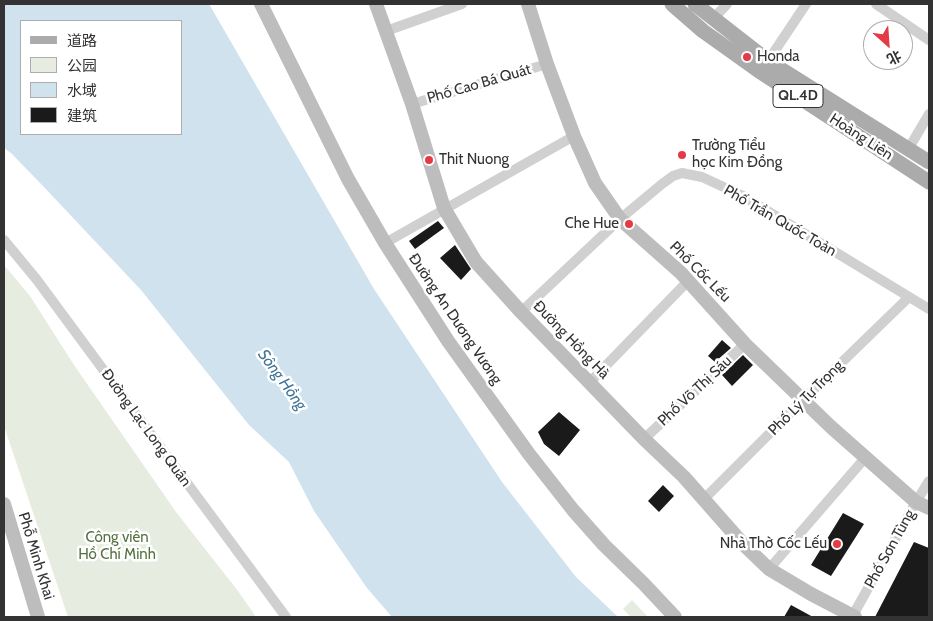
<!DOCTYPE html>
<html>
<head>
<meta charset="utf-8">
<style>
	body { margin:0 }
	#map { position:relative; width:933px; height:621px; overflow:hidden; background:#fff; font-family:Cabin,"Noto Sans SC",sans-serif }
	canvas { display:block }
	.frame { position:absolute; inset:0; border:5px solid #333; pointer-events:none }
	.legend { position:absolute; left:20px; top:20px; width:162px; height:115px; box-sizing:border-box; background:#fff; border:1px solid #adadad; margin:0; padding:6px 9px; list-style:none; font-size:15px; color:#333 }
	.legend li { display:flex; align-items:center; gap:10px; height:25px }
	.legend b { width:25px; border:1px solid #adadad }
	.north { position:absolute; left:863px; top:20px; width:50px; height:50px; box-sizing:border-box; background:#fff; border:1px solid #adadad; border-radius:50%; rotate:154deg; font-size:14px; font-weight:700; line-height:20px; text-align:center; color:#333 }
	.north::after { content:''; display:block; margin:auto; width:18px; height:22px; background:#e63946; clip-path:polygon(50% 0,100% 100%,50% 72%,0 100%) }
</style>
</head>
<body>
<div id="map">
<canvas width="933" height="621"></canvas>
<div class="frame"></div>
<ul class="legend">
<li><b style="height:6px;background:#ababab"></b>道路</li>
<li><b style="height:14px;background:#e6ecdf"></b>公园</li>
<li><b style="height:14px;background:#cfe2ee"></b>水域</li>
<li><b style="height:14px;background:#1a1a1a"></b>建筑</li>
</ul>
<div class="north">北</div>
</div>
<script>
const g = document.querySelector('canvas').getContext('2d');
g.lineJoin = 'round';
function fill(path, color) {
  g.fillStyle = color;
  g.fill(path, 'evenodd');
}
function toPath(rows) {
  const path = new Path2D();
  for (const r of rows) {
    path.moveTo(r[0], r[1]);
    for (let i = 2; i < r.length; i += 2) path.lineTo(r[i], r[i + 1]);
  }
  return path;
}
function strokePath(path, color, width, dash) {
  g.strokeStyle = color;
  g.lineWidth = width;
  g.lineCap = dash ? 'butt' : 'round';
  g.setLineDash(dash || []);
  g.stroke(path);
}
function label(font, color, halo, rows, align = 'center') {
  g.font = font + ' Cabin,sans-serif';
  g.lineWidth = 5;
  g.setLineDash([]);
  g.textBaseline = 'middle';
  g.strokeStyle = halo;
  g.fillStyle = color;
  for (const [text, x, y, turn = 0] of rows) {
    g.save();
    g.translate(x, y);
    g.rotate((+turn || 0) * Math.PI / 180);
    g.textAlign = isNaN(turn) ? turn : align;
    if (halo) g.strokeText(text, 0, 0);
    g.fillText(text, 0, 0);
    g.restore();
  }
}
fill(toPath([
	[4,265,30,296,74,365,176,512,238,591,256,617,68,617,4,426],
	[632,600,648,617,631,617,623,609]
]), '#e6ecdf');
fill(toPath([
	[4,4,209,4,374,289,502,482,576,577,618,617,392,617,367,588,314,511,289,462,249,425,141,290,43,186,11,153,4,148],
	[21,21,181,21,181,134,21,134]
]), '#cfe2ee');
fill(toPath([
	[438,221,444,228,415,249,409,241],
	[455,245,471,269,461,280,440,258],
	[722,340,731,348,715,362,708,356],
	[743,355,753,365,732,386,722,375],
	[559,412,580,430,559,456,544,444,538,432],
	[663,485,674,496,659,512,648,501],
	[843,513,864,524,831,576,811,565],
	[914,542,929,548,929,617,875,617],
	[791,605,813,617,784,617]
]), '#1a1a1a');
strokePath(toPath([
	[876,4,929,40],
	[713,19,727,4],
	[386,31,462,4],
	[768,61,806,4],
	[412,104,547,64],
	[909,148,929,114],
	[4,240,37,280,286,617],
	[385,243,574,136],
	[521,312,620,219,662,184,673,176,682,173,702,177,743,196,929,309],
	[589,383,688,281],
	[644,439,745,344],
	[704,499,803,400,909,297],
	[769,569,865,458],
	[852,617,916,502,929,481]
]), '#d0d0d0', 10);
strokePath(toPath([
	[261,4,348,179,385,243,448,341,529,454,573,510,604,545,644,584,675,617],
	[376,4,412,104,444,208,476,262,521,312,644,439,684,477,743,544,769,569,811,594,855,617],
	[528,4,547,64,574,136,595,183,620,219,681,273,745,344,831,427,916,502,929,508],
	[4,504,38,617]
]), '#bdbdbd', 14);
strokePath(toPath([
	[672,4,703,31,759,71,929,182],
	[695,4,768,61,929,162]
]), '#ababab', 15);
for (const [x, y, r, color] of [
	[747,57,5,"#e63946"],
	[682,155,5,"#e63946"],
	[429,160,5,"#e63946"],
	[629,224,5,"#e63946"],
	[837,544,5,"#e63946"]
]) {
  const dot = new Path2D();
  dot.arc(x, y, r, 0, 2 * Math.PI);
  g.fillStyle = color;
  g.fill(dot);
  strokePath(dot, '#fff', 2);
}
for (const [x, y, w] of [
	[798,96,50]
]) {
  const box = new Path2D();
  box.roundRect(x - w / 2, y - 11.5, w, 23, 4);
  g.fillStyle = '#fff';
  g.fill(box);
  strokePath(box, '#333', 1);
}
label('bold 14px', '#333', null, [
	["QL.4D",798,96]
]);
label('15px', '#333', '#fff', [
	["Honda",757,57],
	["Trường Tiểu",692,146],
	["học Kim Đồng",692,163],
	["Thit Nuong",439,160],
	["Che Hue",619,224,"right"],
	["Nhà Thờ Cốc Lếu",827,544,"right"]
], 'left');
label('15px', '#333', '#fff', [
	["Phố Cao Bá Quát",479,84,-16],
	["Hoàng Liên",861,137,33],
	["Phố Trần Quốc Toản",780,221,30],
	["Phố Cốc Lếu",700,272,45],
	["Đường An Dương Vương",455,319,56],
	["Đường Hồng Hà",571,340,46],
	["Phố Võ Thị Sáu",695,391,-43],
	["Phố Lý Tự Trọng",806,398,-45],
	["Đường Lạc Long Quân",146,428,54],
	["Phố Sơn Tùng",890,549,-61],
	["Phỗ Minh Khai",36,556,73]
]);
label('15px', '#56703f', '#fff', [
	["Công viên",117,538],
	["Hồ Chí Minh",117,555]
]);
label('italic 16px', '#3f7597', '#fff', [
	["Sông Hồng",282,380,54]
]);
</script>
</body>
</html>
